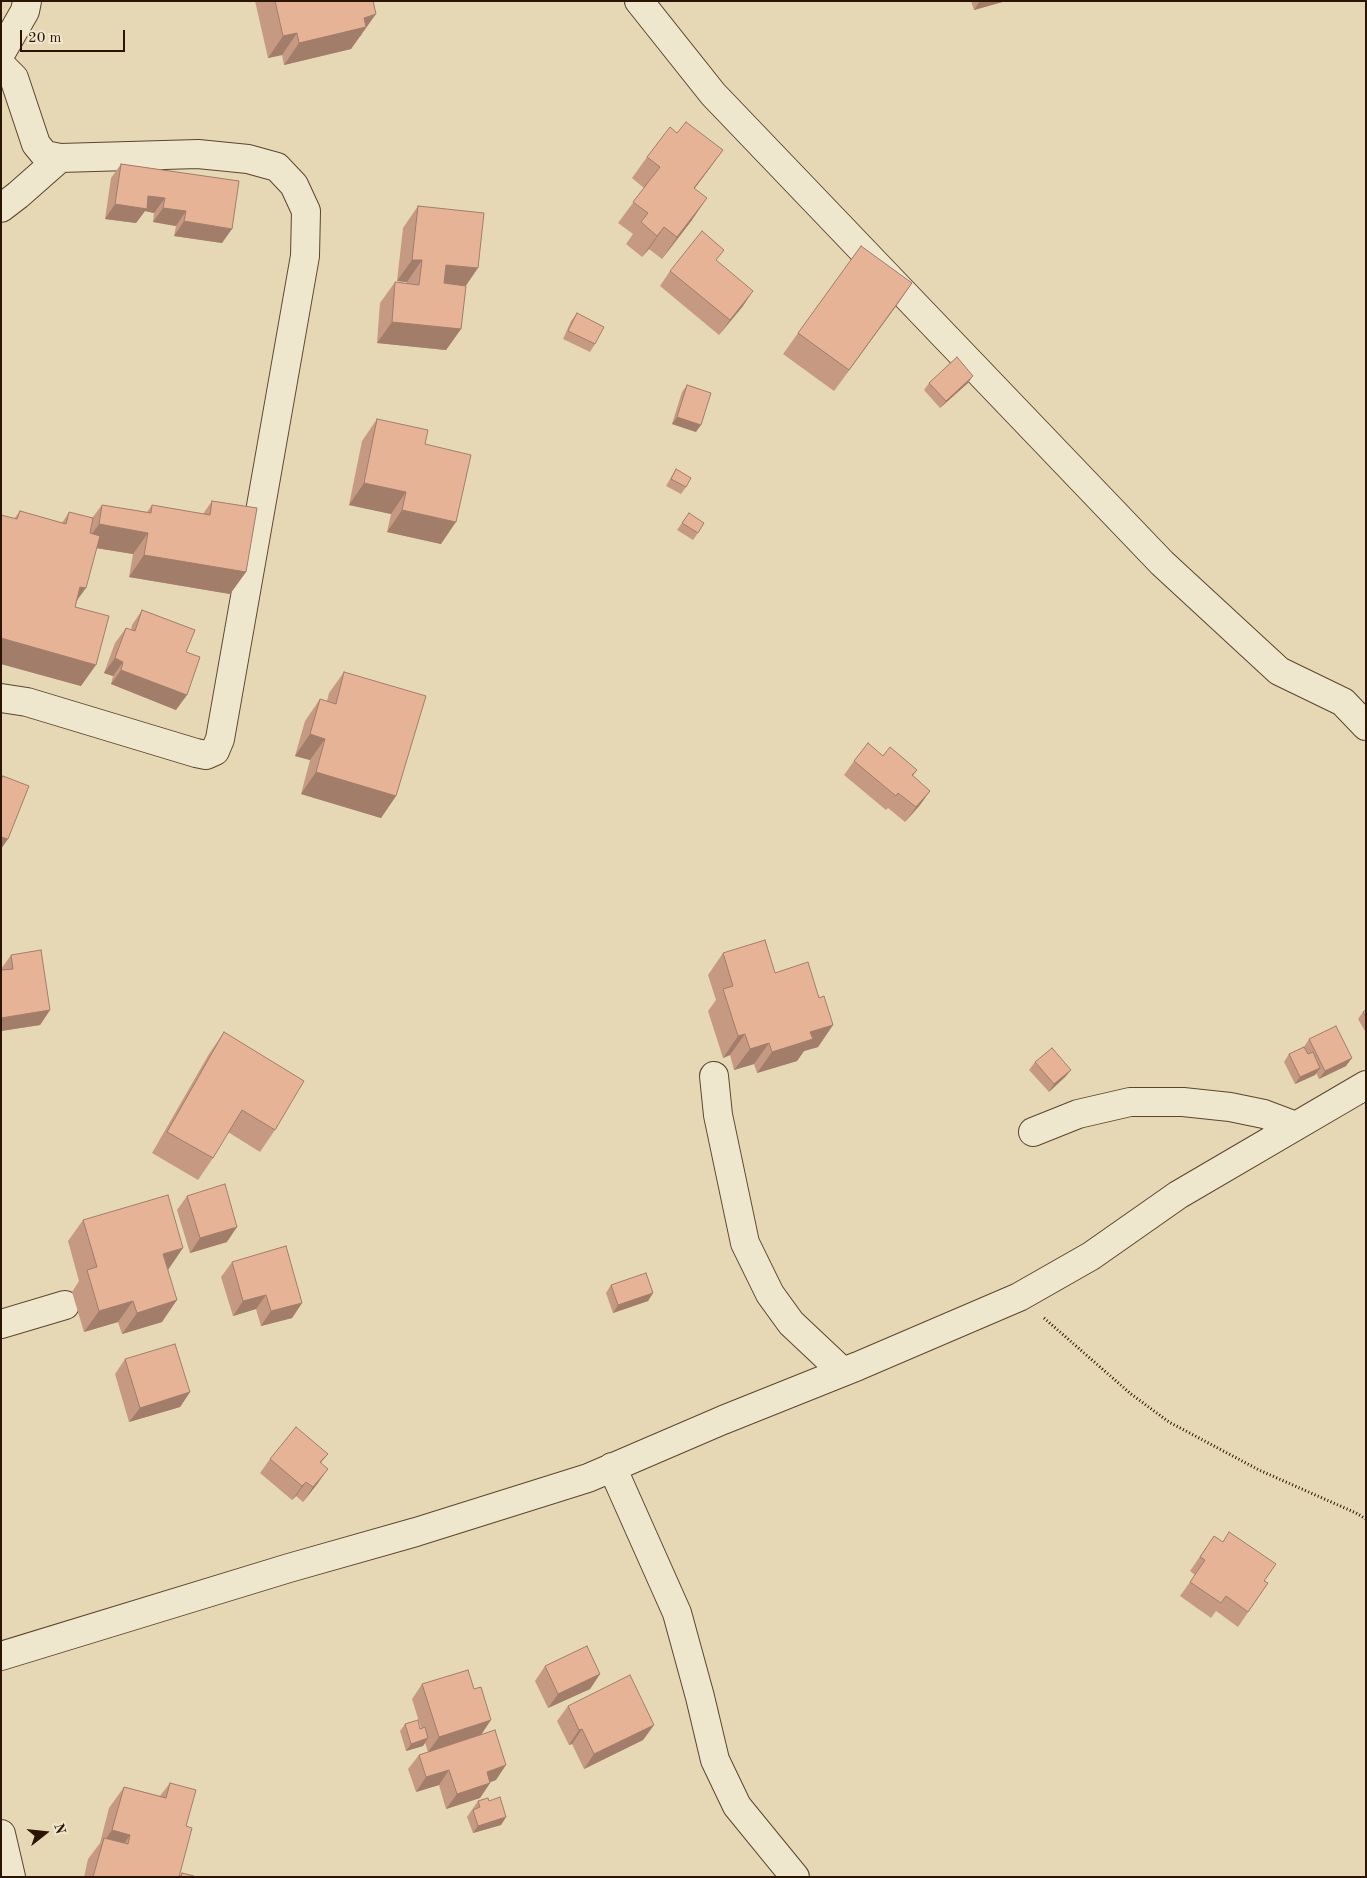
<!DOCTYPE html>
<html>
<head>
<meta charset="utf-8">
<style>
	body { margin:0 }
	#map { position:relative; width:1367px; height:1878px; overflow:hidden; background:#e6d8b4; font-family:"Old Standard TT",serif }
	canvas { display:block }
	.frame { position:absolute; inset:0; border:2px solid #2b1500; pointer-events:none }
	.north { position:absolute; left:20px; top:1808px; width:50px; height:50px; -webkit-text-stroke:4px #efe6ce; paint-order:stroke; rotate:74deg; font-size:14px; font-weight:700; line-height:20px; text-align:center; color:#2b1500 }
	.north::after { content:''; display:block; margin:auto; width:18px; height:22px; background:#2b1500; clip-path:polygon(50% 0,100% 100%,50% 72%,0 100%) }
	.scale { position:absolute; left:20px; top:30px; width:105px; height:22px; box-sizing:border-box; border:2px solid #2b1500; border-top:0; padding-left:6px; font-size:15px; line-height:18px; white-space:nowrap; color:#2b1500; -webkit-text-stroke:4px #efe6ce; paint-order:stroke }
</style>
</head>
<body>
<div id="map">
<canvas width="1367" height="1878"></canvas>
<div class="frame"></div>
<div class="north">N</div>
<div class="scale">20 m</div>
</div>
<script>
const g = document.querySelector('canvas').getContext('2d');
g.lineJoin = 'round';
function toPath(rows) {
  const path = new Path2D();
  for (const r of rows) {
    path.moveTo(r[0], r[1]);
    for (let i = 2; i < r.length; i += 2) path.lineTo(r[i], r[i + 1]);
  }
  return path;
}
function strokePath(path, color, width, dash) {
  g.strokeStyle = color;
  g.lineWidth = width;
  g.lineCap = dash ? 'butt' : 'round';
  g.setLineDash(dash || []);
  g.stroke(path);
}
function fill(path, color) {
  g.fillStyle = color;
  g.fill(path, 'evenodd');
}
const minor = toPath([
	[639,1,713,94,1162,563,1279,671,1343,702,1366,726],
	[1,53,25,11,27,1],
	[1,65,14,78,36,144,45,155,60,158,198,154,248,159,277,167,294,185,306,211,305,256,220,739,215,751,206,755,196,753,27,702,1,698],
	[1,208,18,195,60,158],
	[714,1076,718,1115,745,1243,770,1294,791,1323,843,1372],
	[1033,1132,1078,1114,1130,1102,1183,1102,1230,1107,1264,1114,1296,1126],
	[1,1324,65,1305],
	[612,1467,677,1613,700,1697,715,1760,737,1806,795,1877],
	[1,1656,289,1568,416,1532,588,1478,723,1420,858,1366,1019,1297,1091,1256,1178,1195,1366,1085],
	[1,1834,11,1877]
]);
strokePath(minor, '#5a462d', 30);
strokePath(toPath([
	[1044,1318,1131,1394,1169,1422,1259,1470,1356,1513,1366,1519]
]), '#2b1500', 3, [1, 2.5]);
strokePath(minor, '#efe6ce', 28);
fill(toPath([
	[255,1,373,1,361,36,360,36,351,49,284,65,282,55,268,58],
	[971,1,1006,1,974,10],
	[723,150,695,188,692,220,662,259,649,249,642,257,626,244,633,234,618,223,644,188,632,178,647,157],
	[121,164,239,181,222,243,174,236,176,226,153,222,154,213,145,211,136,223,105,219,111,178],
	[418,206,466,286,461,329,446,350,377,343,380,303,395,282,406,283,407,282,397,281,403,228],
	[717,261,743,306,719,335,660,286,670,271],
	[912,283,834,391,783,354,798,333],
	[577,313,595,344,590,352,563,339,571,321],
	[929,383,968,383,940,408,924,390],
	[687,385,696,432,672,424,682,392],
	[377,419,425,444,441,544,387,532,391,514,349,505,362,441],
	[676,469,686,487,681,494,666,486],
	[212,501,246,572,230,594,129,577,133,554,97,548,75,607,81,686,1,664,1,515,14,519,20,511,62,523,69,512,92,518,102,505,147,512,152,505,203,514],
	[689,513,698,533,693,540,677,530],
	[142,610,186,652,176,710,111,684,113,676,104,673,115,643,126,628,131,630,132,625],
	[344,672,396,796,381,818,301,794,310,760,295,756,305,721,320,699,327,701,329,693],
	[883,756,917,770,913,776,930,791,920,805,905,822,888,808,886,810,844,775,854,761],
	[723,953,775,973,819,998,833,1025,818,1047,804,1051,797,1061,757,1073,754,1064,734,1070,730,1055,723,1058,708,1011,716,1000,708,975],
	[11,955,50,1010,40,1025,1,1031,1,969],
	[1366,1010,1366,1033,1358,1019,1363,1012],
	[224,1032,275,1130,260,1152,228,1132,213,1158,198,1180,152,1153,209,1054],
	[1309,1039,1346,1066,1319,1079,1316,1073,1315,1075,1295,1084,1284,1062,1289,1054,1304,1047],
	[1035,1062,1071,1070,1065,1077,1049,1092,1029,1070],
	[187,1196,227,1242,190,1253,177,1210],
	[83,1220,168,1270,162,1322,122,1334,118,1322,84,1332,72,1292,79,1281,68,1241],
	[232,1262,302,1303,292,1318,261,1326,256,1309,233,1316,221,1277],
	[611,1285,653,1293,648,1301,613,1313,606,1293],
	[125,1359,190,1392,180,1407,129,1422,115,1374],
	[328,1454,321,1463,318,1483,303,1502,296,1496,292,1500,260,1473,270,1459],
	[1214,1536,1264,1581,1268,1583,1238,1627,1216,1611,1211,1618,1180,1596,1195,1575,1190,1571],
	[545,1666,600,1674,590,1689,548,1708,535,1681],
	[422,1684,482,1735,496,1780,490,1782,490,1783,480,1798,446,1809,439,1785,416,1792,408,1769,419,1755,428,1752,425,1743,423,1746,406,1751,400,1731,405,1724,421,1728,412,1699],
	[568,1706,654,1725,643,1740,584,1769,572,1744,569,1745,557,1721],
	[170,1783,186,1826,179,1876,182,1873,194,1877,84,1877,88,1859,100,1843,109,1808,124,1787,160,1796],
	[478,1801,489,1801,506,1817,501,1825,473,1833,467,1817]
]), '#c69a82');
fill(toPath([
	[980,1,1006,1,974,10],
	[376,14,351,49,284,65,299,43,364,18],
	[297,33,282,55,268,58,283,36],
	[723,150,707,172,679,209,694,188],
	[148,196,165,198,154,213,145,211,136,223,105,219,115,204],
	[707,198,692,220,662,259,677,237],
	[163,208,186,211,176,226,153,222],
	[184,221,232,229,222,243,174,236],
	[664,227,649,249,642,257,657,236],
	[412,260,422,260,407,282,397,281],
	[446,265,478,268,463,290,431,287],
	[912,283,897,305,834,391,849,370],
	[753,291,743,306,719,335,730,320],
	[392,322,461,329,446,350,377,343],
	[973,376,968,383,940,408,946,401],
	[677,417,701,425,696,432,672,424],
	[364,483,406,492,391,514,349,505],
	[402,510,456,522,441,544,387,532],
	[99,524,148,533,133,554,83,546],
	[144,555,246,572,230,594,129,577],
	[80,587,86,588,70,610],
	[1,638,96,665,81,686,1,664],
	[115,658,123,662,113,676,104,673],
	[121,670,187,695,176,710,111,684],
	[310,734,325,739,310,760,295,756],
	[316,772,396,796,381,818,301,794],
	[930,791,920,805,905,822,916,807],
	[1,837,8,839,1,849],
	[50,1010,40,1025,1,1031,1,1018],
	[833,1025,818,1047,804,1051,797,1061,757,1073,772,1052,810,1032],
	[745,1034,730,1055,723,1058,738,1036],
	[769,1043,754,1064,734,1070,750,1049],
	[1352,1058,1346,1066,1319,1079,1325,1071],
	[1320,1068,1315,1075,1295,1084,1300,1077],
	[1071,1070,1065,1077,1049,1092,1054,1084],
	[237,1227,227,1242,190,1253,200,1238],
	[183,1248,168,1270,163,1254],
	[653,1293,648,1301,613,1313,618,1305],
	[266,1295,256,1309,233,1316,243,1301],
	[177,1300,162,1322,122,1334,137,1313],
	[133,1301,118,1322,84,1332,99,1311],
	[302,1303,292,1318,261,1326,271,1311],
	[190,1392,180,1407,129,1422,140,1408],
	[328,1469,318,1483,303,1502,313,1487],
	[306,1482,296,1496,292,1500,302,1486],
	[600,1674,590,1689,548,1708,558,1694],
	[491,1720,481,1735,428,1752,439,1737],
	[654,1725,643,1740,584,1769,594,1754],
	[582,1729,572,1744,569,1745,579,1730],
	[428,1738,423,1746,406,1751,411,1744],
	[506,1765,496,1780,477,1787,487,1772],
	[449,1770,439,1785,416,1792,426,1777],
	[490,1783,480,1798,446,1809,457,1794],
	[506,1817,501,1825,473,1833,478,1826],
	[112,1830,130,1835,115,1857,101,1846]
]), '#a17d6a');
const building = toPath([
	[275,1,373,1,376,14,364,18,366,27,299,43,297,33,283,36,275,1],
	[686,122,723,150,694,188,707,198,677,237,664,227,657,236,641,222,648,213,633,202,660,167,647,157,670,127,677,133,686,122],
	[121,164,239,181,232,229,184,221,186,211,163,208,165,198,148,196,147,209,115,204,121,164],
	[418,206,484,213,478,268,446,265,444,283,466,286,461,329,392,322,395,282,419,285,422,260,412,260,418,206],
	[702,231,724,250,716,260,753,291,730,320,670,271,702,231],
	[861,246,912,283,849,370,798,333,861,246],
	[577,313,604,327,595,344,568,331,577,313],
	[957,357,973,376,946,401,929,383,957,357],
	[687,385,711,393,701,425,677,417,687,385],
	[377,419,428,430,425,444,471,455,456,522,402,510,406,492,364,483,377,419],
	[676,469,691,478,686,487,671,479,676,469],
	[212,501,257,508,246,572,144,555,148,533,99,524,102,505,151,513,152,505,210,515,212,501],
	[20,511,66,524,69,512,93,518,90,533,100,536,86,588,80,587,75,607,109,616,96,665,1,638,1,515,17,519,20,511],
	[689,513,704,523,698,533,682,523,689,513],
	[142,610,195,630,186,652,200,657,187,695,121,670,123,662,115,658,126,628,135,631,142,610],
	[344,672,426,696,396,796,316,772,325,739,310,734,320,699,336,704,344,672],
	[868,743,883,756,890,747,917,770,912,775,930,791,916,807,898,793,896,796,854,761,868,743],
	[3,776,29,786,8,839,1,837,1,779,3,776],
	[765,940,775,973,808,962,819,998,824,996,833,1025,810,1032,813,1039,772,1052,769,1043,750,1049,745,1034,738,1036,723,989,733,986,723,953,765,940],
	[41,950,50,1010,1,1018,1,970,13,969,11,955,41,950],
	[1366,1010,1366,1017,1363,1012,1366,1010],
	[1336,1026,1352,1058,1325,1071,1309,1039,1336,1026],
	[224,1032,304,1081,275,1130,242,1110,213,1158,167,1132,224,1032],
	[1304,1047,1308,1054,1313,1052,1320,1068,1300,1077,1289,1054,1304,1047],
	[1052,1048,1071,1070,1054,1084,1035,1062,1052,1048],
	[225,1184,237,1227,200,1238,187,1196,225,1184],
	[168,1195,183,1248,163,1254,177,1300,137,1313,133,1301,99,1311,87,1270,97,1267,83,1220,168,1195],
	[286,1246,302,1303,271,1311,266,1295,243,1301,232,1262,286,1246],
	[646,1273,653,1293,618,1305,611,1285,646,1273],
	[175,1344,190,1392,140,1408,125,1359,175,1344],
	[296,1427,328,1454,320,1462,328,1469,313,1487,306,1482,302,1486,270,1459,296,1427],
	[1229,1532,1276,1564,1264,1581,1268,1583,1248,1612,1226,1596,1221,1603,1190,1582,1205,1560,1200,1557,1214,1536,1223,1542,1229,1532],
	[587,1646,600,1674,558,1694,545,1666,587,1646],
	[468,1670,474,1689,481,1687,491,1720,439,1737,422,1684,468,1670],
	[630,1675,654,1725,594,1754,582,1729,579,1730,568,1706,630,1675],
	[418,1720,420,1729,425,1727,428,1738,411,1744,405,1724,418,1720],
	[495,1730,506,1765,487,1772,490,1783,457,1794,449,1770,426,1777,419,1755,495,1730],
	[170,1783,196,1790,186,1826,192,1828,179,1877,93,1877,104,1838,128,1844,130,1835,112,1830,124,1787,166,1798,170,1783],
	[500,1797,506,1817,478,1826,473,1810,480,1807,478,1801,488,1798,489,1801,500,1797],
	[182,1873,194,1876,194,1877,181,1877,182,1873]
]);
fill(building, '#e6b397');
strokePath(building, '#a17d6a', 1);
</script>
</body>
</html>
